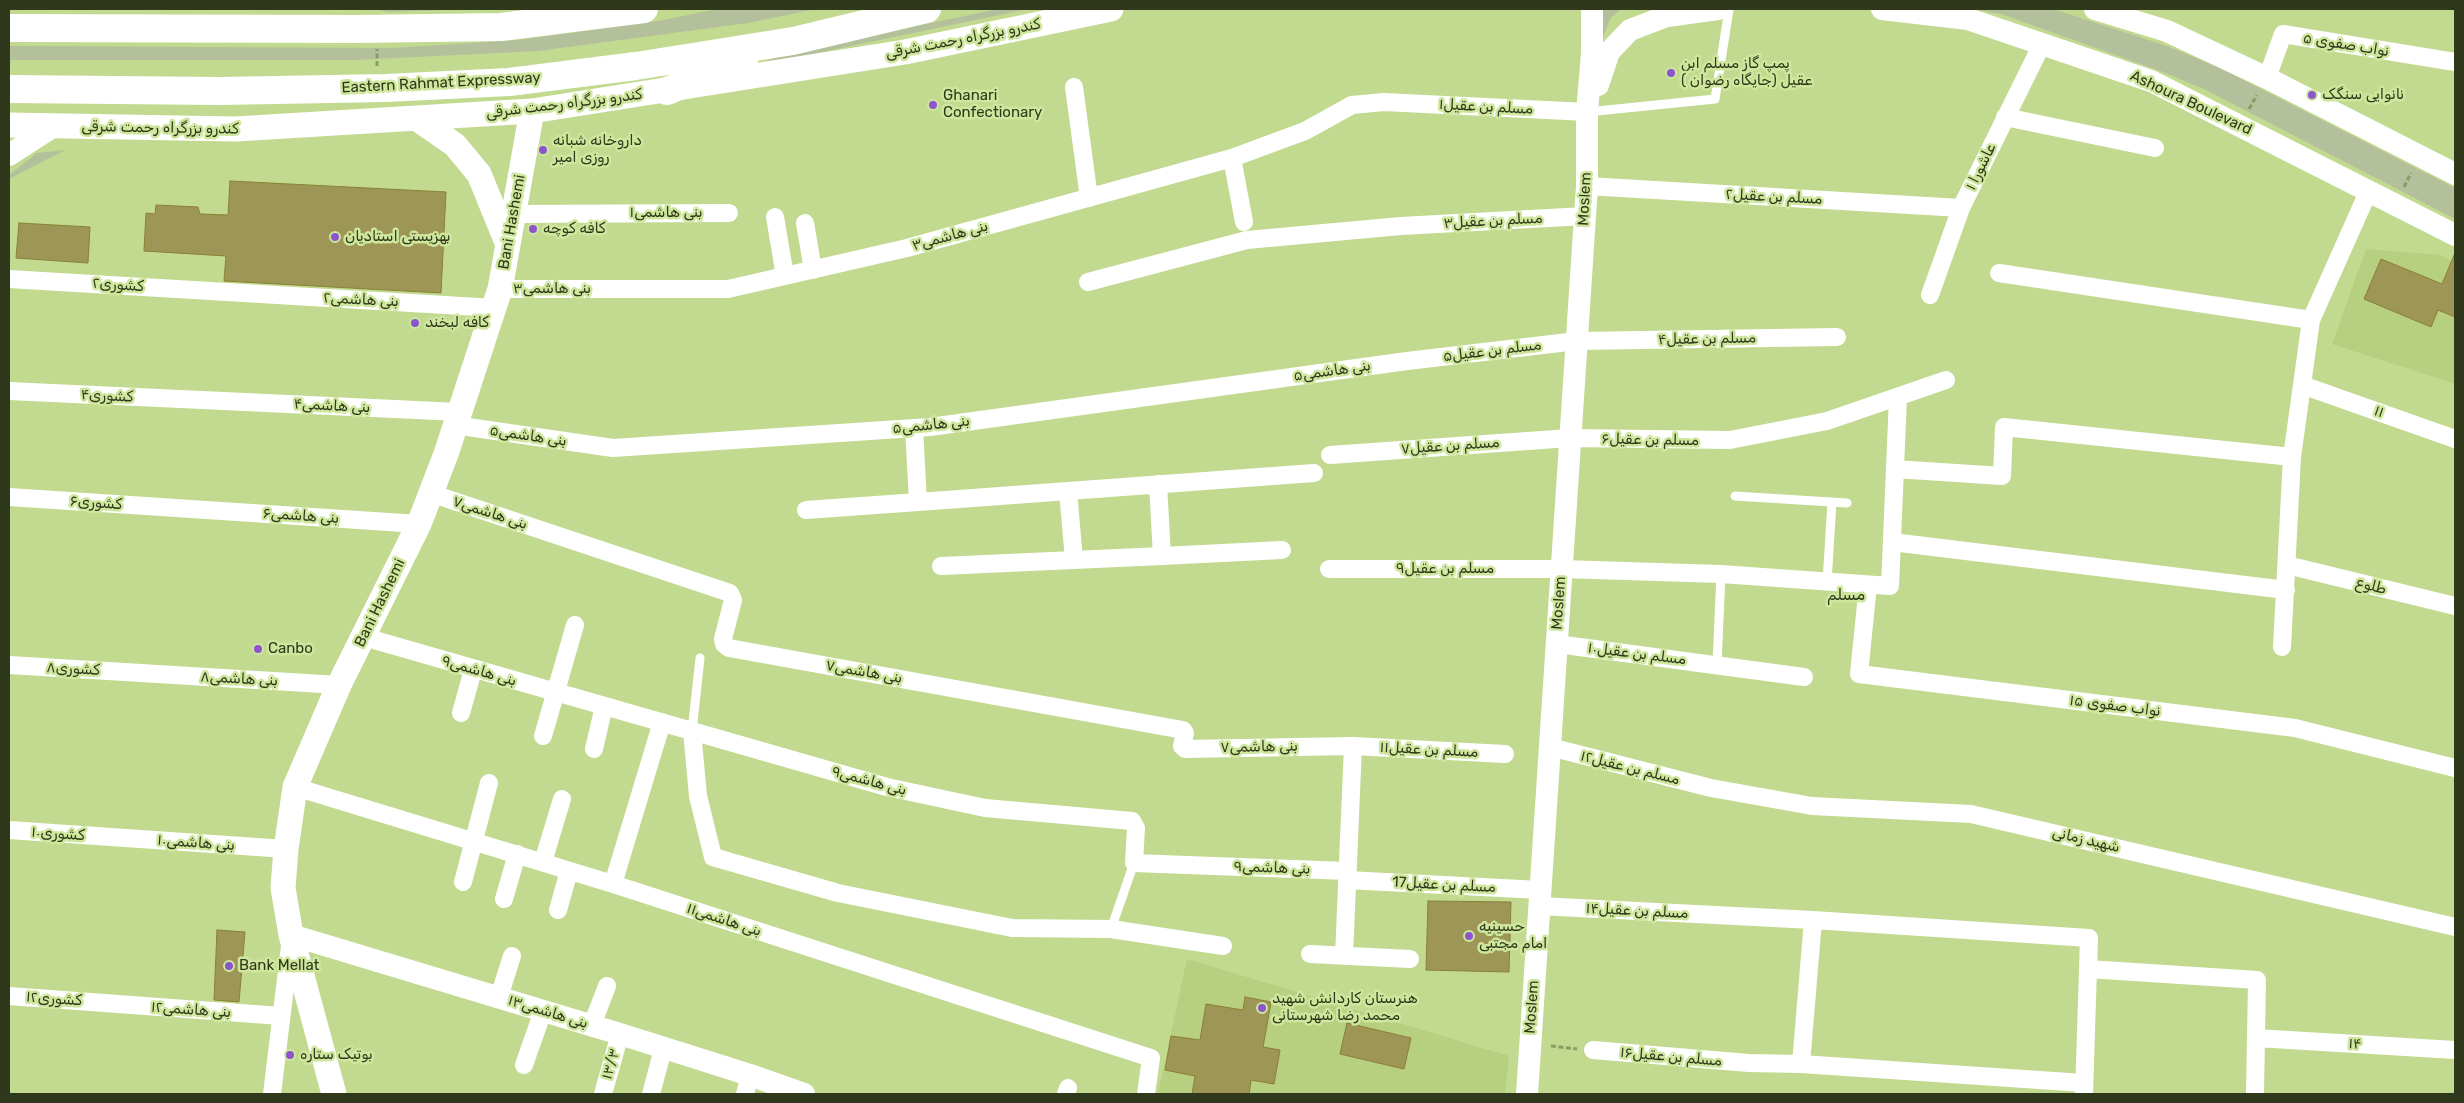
<!DOCTYPE html>
<html>
<head>
<meta charset="utf-8">
<style>
	body { margin:0 }
	#map { position:relative; width:2464px; height:1103px; overflow:hidden; background:#c2d990; font-family:Rubik,sans-serif }
	canvas { display:block }
	.frame { position:absolute; inset:0; border:10px solid #2f381a; pointer-events:none }
</style>
</head>
<body>
<div id="map">
<canvas width="2464" height="1103"></canvas>
<div class="frame"></div>
</div>
<script>
const g = document.querySelector('canvas').getContext('2d');
g.lineJoin = 'round';
function fill(path, color) {
  g.fillStyle = color;
  g.fill(path, 'evenodd');
}
function toPath(rows) {
  const path = new Path2D();
  for (const r of rows) {
    path.moveTo(r[0], r[1]);
    for (let i = 2; i < r.length; i += 2) path.lineTo(r[i], r[i + 1]);
  }
  return path;
}
function strokePath(path, color, width, dash) {
  g.strokeStyle = color;
  g.lineWidth = width;
  g.lineCap = dash ? 'butt' : 'round';
  g.setLineDash(dash || []);
  g.stroke(path);
}
function label(font, color, halo, rows, align = 'center') {
  g.font = font + ' Rubik,"Noto Naskh Arabic",sans-serif';
  g.lineWidth = 5;
  g.setLineDash([]);
  g.textBaseline = 'middle';
  g.strokeStyle = halo;
  g.fillStyle = color;
  for (const [text, x, y, turn = 0] of rows) {
    g.save();
    g.translate(x, y);
    g.rotate((+turn || 0) * Math.PI / 180);
    g.textAlign = isNaN(turn) ? turn : align;
    if (halo) g.strokeText(text, 0, 0);
    g.fillText(text, 0, 0);
    g.restore();
  }
}
fill(toPath([
	[2366,249,2441,255,2455,263,2455,384,2332,344],
	[1187,959,1509,1056,1505,1094,1158,1094]
]), '#b7cf80');
fill(toPath([
	[372,9,468,9,389,12],
	[717,9,816,9,748,23,538,51,355,60,9,60,9,46,392,48,518,40,659,21],
	[998,9,1028,9,750,67,788,53],
	[1599,9,1621,9,1610,19,1599,47],
	[1972,9,2053,9,2167,46,2222,69,2455,188,2455,219,2206,90,2163,72,2001,14],
	[65,150,9,179,9,175,37,153]
]), '#b4c09b');
const building = toPath([
	[230,181,446,192,441,293,224,281,226,256,144,251,146,213,155,214,156,205,198,207,200,214,228,215,230,181],
	[19,223,90,227,88,263,16,258,19,223],
	[2455,253,2455,317,2438,310,2431,327,2364,299,2381,259,2442,284,2455,253],
	[1428,901,1511,902,1509,972,1426,970,1428,901],
	[217,930,245,932,239,1002,214,1000,217,930],
	[1245,997,1271,1002,1263,1047,1280,1050,1274,1084,1251,1080,1249,1094,1192,1094,1195,1076,1165,1070,1171,1036,1200,1040,1206,1004,1243,1010,1245,997],
	[1347,1023,1411,1038,1404,1069,1340,1054,1347,1023]
]);
fill(building, '#9e9657');
strokePath(building, '#898033', 1);
strokePath(toPath([
	[377,66,377,49],
	[2249,109,2257,95],
	[2404,187,2411,173],
	[1551,1046,1577,1049]
]), '#8a9c63', 3, [5, 2.5]);
strokePath(toPath([
	[1587,112,1715,99,1729,9],
	[1735,496,1847,503],
	[1827,582,1832,502],
	[1717,664,1721,574],
	[692,731,700,658],
	[1111,929,1134,863]
]), '#fff', 9);
strokePath(toPath([
	[2267,78,2283,34,2455,62],
	[1074,87,1089,198],
	[2005,117,2155,148],
	[1232,158,1244,222],
	[1587,186,1961,208],
	[514,214,729,213],
	[775,217,785,276],
	[805,223,813,270],
	[1999,273,2311,320],
	[9,279,495,308],
	[1088,282,1247,240,1401,226,1585,216],
	[500,289,728,289,907,248,1232,158,1305,131,1352,105,1384,102,1587,112],
	[1930,295,1961,208,2042,44],
	[2302,385,2455,439],
	[9,391,459,412],
	[454,425,613,448,930,427,1407,361,1577,341,1837,337],
	[914,428,918,502,1314,473],
	[1330,455,1570,438,1730,440,1827,421,1946,380],
	[1895,469,2002,476,2004,427,2292,457],
	[1068,491,1074,560],
	[430,493,730,593,733,600,723,639,724,644,729,648,1183,730,1185,733,1182,746,1185,749,1353,746,1505,754],
	[9,497,419,524],
	[806,510,918,502],
	[1892,542,2286,590],
	[1162,556,1282,550],
	[2287,565,2455,606],
	[941,566,1162,556,1158,484],
	[1329,569,1562,569,1721,574,1890,586,1898,397],
	[1868,585,1859,674,2295,728,2455,768],
	[364,637,887,787,985,808,1132,821,1136,828,1134,863,1347,871],
	[1557,644,1804,677],
	[2282,647,2292,457,2311,320,2369,190],
	[9,665,339,685],
	[461,713,473,670],
	[692,731,698,796,713,857,838,893,1012,928,1111,929,1223,946],
	[543,736,575,625],
	[1550,747,1711,788,1812,806,1971,814,2455,927],
	[594,749,604,706],
	[295,787,613,884,1151,1058,1146,1094],
	[9,830,286,849],
	[543,862,562,799],
	[1347,880,1540,890],
	[463,882,489,783],
	[613,884,662,722],
	[504,899,517,854],
	[1539,906,1813,920,2089,938,2084,1094],
	[558,910,569,871],
	[1310,954,1410,959],
	[1344,956,1353,746],
	[2088,969,2257,980,2255,1094],
	[9,996,281,1016],
	[499,997,512,956],
	[592,1025,607,986],
	[2256,1038,2455,1050],
	[1593,1050,1749,1063,1801,1064,2084,1083],
	[1801,1064,1813,920],
	[524,1065,543,1011],
	[272,1094,290,946],
	[603,1094,620,1034],
	[651,1094,663,1049],
	[745,1094,750,1075],
	[1066,1094,1068,1088]
]), '#fff', 18);
strokePath(toPath([
	[1882,9,1968,19,2151,81,2455,235],
	[2095,9,2167,31,2267,78,2455,174],
	[1598,85,1609,52,1630,30,1667,16,1718,9],
	[9,155,54,126],
	[291,935,620,1034,750,1075,804,1094],
	[1527,1094,1587,186,1587,112,1592,54,1592,9]
]), '#fff', 22);
strokePath(toPath([
	[416,118,455,145,479,174,508,245],
	[9,125,236,129,532,111,905,52,1111,9],
	[334,1094,291,935,283,888,286,849,295,787,339,685,419,524,446,454,500,289,532,111]
]), '#fff', 25);
strokePath(toPath([
	[9,28,357,29,501,27,644,9],
	[9,89,220,91,386,88,509,82,636,66,793,41,927,9],
	[667,91,744,60]
]), '#fff', 28);
for (const [x, y, r, color] of [
	[1671,73,5,"#8c55cc"],
	[2312,95,5,"#8c55cc"],
	[933,105,5,"#8c55cc"],
	[543,150,5,"#8c55cc"],
	[533,229,5,"#8c55cc"],
	[335,237,5,"#8c55cc"],
	[415,323,5,"#8c55cc"],
	[258,649,5,"#8c55cc"],
	[1469,936,5,"#8c55cc"],
	[229,966,5,"#8c55cc"],
	[1262,1008,5,"#8c55cc"],
	[290,1055,5,"#8c55cc"]
]) {
  const dot = new Path2D();
  dot.arc(x, y, r, 0, 2 * Math.PI);
  g.fillStyle = color;
  g.fill(dot);
  strokePath(dot, '#cfe69d', 2);
}
label('15px', '#2f381a', '#cfe69d', [
	["کندرو بزرگراه رحمت شرقی",963,39,-11],
	["نواب صفوی ۵",2346,45,9],
	["Eastern Rahmat Expressway",441,83,-3],
	["Ashoura Boulevard",2191,103,25],
	["کندرو بزرگراه رحمت شرقی",564,104,-7],
	["مسلم بن عقیل۱",1486,107,3],
	["کندرو بزرگراه رحمت شرقی",160,128,1],
	["عاشورا ۱",1981,167,-64],
	["مسلم بن عقیل۲",1774,197,3],
	["Moslem",1585,199,-87],
	["بنی هاشمی۱",666,213],
	["مسلم بن عقیل۳",1493,221,-3],
	["Bani Hashemi",512,222,-80],
	["بنی هاشمی۳",950,236,-15],
	["کشوری۲",118,285,4],
	["بنی هاشمی۳",552,289],
	["۲بنی هاشمی",361,300,3],
	["مسلم بن عقیل۴",1707,339,-1],
	["مسلم بن عقیل۵",1492,351,-7],
	["بنی هاشمی۵",1332,371,-8],
	["کشوری۴",107,396,3],
	["۴بنی هاشمی",332,406,3],
	["۱۱",2379,412,19],
	["بنی هاشمی۵",931,425,-6],
	["بنی هاشمی۵",528,436,8],
	["مسلم بن عقیل۶",1650,440,1],
	["مسلم بن عقیل۷",1450,446,-4],
	["کشوری۶",96,503,4],
	["بنی هاشمی۷",490,513,18],
	["۶بنی هاشمی",301,516,4],
	["مسلم بن عقیل۹",1445,569],
	["طلوع",2371,586,14],
	["Bani Hashemi",380,603,-64],
	["Moslem",1559,603,-86],
	["مسلم بن عقیل۱۰",1637,654,7],
	["۸کشوری",73,669,3],
	["بنی هاشمی۹",479,671,16],
	["بنی هاشمی۷",864,672,10],
	["۸بنی هاشمی",239,679,3],
	["نواب صفوی ۱۵",2115,706,7],
	["بنی هاشمی۷",1259,747,-1],
	["مسلم بن عقیل۱۱",1429,750,3],
	["مسلم بن عقیل۱۲",1630,768,14],
	["بنی هاشمی۹",869,781,15],
	["کشوری۱۰",58,834,4],
	["شهید زمانی",2086,840,13],
	["۱۰بنی هاشمی",196,843,4],
	["بنی هاشمی۹",1272,868,2],
	["مسلم بن عقیل17",1444,885,3],
	["مسلم بن عقیل۱۴",1637,911,3],
	["بنی هاشمی۱۱",724,920,18],
	["کشوری۱۲",54,999,4],
	["Moslem",1532,1007,-86],
	["۱۲بنی هاشمی",191,1010,4],
	["بنی هاشمی۱۳",548,1012,17],
	["۱۴",2355,1044,3],
	["مسلم بن عقیل۱۶",1671,1057,5],
	["۱۳/۳",611,1064,-74]
]);
label('15px', '#2f381a', '#cfe69d', [
	["پمپ گاز مسلم ابن",1681,64],
	["عقیل (جایگاه رضوان )",1681,81],
	["نانوایی سنگک",2322,95],
	["Ghanari",943,96],
	["Confectionary",943,113],
	["داروخانه شبانه",553,141],
	["روزی امیر",553,158],
	["کافه کوچه",543,229],
	["بهزیستی استادیان",345,237],
	["کافه لبخند",425,323],
	["Canbo",268,649],
	["حسینیه",1479,927],
	["امام مجتبی",1479,944],
	["Bank Mellat",239,966],
	["هنرستان کاردانش شهید",1272,999],
	["محمد رضا شهرستانی",1272,1016],
	["بوتیک ستاره",300,1055]
], 'left');
label('16px', '#2f381a', '#cfe69d', [
	["مسلم",1846,595]
]);
</script>
</body>
</html>
